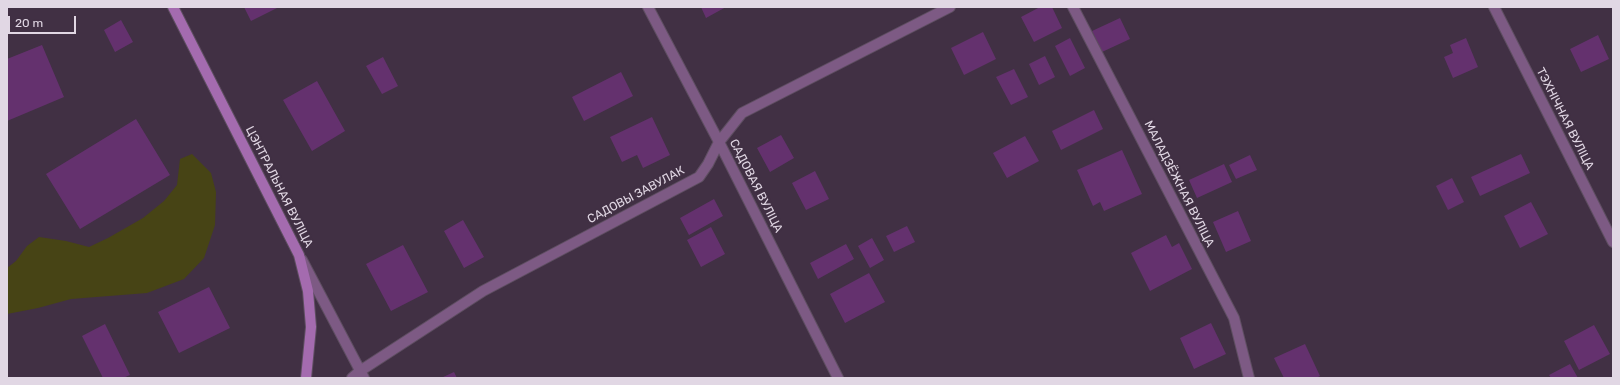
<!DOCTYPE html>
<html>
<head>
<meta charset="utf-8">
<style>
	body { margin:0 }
	#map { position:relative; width:1620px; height:385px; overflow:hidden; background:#413044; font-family:Rubik,sans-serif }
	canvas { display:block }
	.frame { position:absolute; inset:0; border:8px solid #e1d7e4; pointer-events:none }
	.scale { position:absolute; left:8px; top:16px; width:68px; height:18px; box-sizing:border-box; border:2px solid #e1d7e4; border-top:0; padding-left:5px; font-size:12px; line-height:14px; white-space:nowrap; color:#e1d7e4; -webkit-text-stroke:3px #413044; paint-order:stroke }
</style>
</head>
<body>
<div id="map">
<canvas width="1620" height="385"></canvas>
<div class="frame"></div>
<div class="scale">20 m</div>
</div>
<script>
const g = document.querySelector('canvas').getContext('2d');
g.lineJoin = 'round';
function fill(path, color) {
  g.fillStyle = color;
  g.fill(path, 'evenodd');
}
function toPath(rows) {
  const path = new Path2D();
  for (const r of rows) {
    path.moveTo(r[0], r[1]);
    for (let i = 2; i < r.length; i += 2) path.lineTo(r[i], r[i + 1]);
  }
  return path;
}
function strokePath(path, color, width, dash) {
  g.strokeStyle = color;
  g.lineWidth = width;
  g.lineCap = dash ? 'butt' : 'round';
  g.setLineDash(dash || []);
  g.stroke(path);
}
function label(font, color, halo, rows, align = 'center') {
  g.font = font + ' Rubik,sans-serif';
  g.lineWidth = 4;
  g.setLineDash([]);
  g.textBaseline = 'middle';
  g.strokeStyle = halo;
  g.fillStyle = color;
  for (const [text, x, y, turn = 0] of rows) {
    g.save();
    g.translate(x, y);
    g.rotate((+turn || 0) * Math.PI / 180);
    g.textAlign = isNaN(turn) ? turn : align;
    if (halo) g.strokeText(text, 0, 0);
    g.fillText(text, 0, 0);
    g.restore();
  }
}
fill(toPath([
	[192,154,211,173,216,192,215,225,204,258,184,279,147,293,71,299,38,308,7,314,7,268,16,261,27,246,39,237,66,241,89,247,108,238,143,218,164,201,177,185,180,159]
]), '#474415');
fill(toPath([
	[244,7,279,7,251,21],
	[701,7,726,7,706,18],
	[1040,7,1052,7,1062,28,1034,42,1021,17],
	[1120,18,1130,39,1102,52,1092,31],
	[121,20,133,42,115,52,104,30],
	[983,32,996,59,964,75,951,48],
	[1598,35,1609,59,1581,72,1570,49],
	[1070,38,1085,68,1070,76,1055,46],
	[1466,38,1478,67,1453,78,1444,57,1453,53,1450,45],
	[42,45,64,97,7,121,7,59],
	[1045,56,1055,77,1039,85,1029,64],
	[383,57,398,86,382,94,366,66],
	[1014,69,1028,97,1011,105,996,77],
	[621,72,633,96,584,121,572,97],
	[317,81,345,131,312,151,283,100],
	[1094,110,1103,129,1061,150,1052,131],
	[652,117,670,155,643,168,637,155,622,162,610,137],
	[136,119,170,175,80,229,46,174],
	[781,135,794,158,770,172,757,148],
	[1025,136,1039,161,1007,178,993,153],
	[1122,150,1142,194,1104,211,1100,202,1093,206,1077,170],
	[1521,154,1530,173,1480,196,1471,177],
	[1250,155,1257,170,1236,179,1229,165],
	[1224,164,1232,182,1197,198,1189,180],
	[815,171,829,199,806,210,792,183],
	[1452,178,1464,202,1448,210,1436,186],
	[714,199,723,216,689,235,680,218],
	[1531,202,1548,234,1520,248,1504,216],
	[1238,211,1251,241,1226,252,1213,222],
	[463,220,484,257,464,268,444,231],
	[907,226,915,242,894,252,886,236],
	[711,227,725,254,701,267,687,240],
	[1166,235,1172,247,1179,243,1192,269,1150,291,1131,253],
	[872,238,884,260,870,268,858,246],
	[846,244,854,259,818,279,810,263],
	[403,245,428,292,391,311,366,264],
	[869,273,885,302,845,323,830,294],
	[209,287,230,328,179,353,158,312],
	[1211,323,1226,354,1194,369,1180,338],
	[105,324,130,375,123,378,103,378,82,336],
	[1594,325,1610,354,1579,370,1564,341],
	[1305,344,1320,376,1316,378,1284,378,1274,358],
	[1570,364,1578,378,1551,378,1549,375],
	[454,372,457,378,441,378]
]), '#64316e');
const minor = toPath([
	[648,7,719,142,838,378],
	[1073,7,1234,318,1249,378],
	[1494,7,1613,242],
	[302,260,364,378],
	[352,378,360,371,483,291,699,177,708,164,719,142,742,113,950,7]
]);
const secondary = toPath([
	[173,7,299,255,308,291,311,327,306,378]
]);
strokePath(minor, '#5e4e61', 12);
strokePath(secondary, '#5e4e61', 12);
strokePath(minor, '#7d5a84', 10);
strokePath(secondary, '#a46baf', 10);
label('12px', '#e1d7e4', '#413044', [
	["ТЭХНІЧНАЯ ВУЛІЦА",1565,119,63],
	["МАЛАДЗЁЖНАЯ ВУЛІЦА",1179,184,63],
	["САДОВАЯ ВУЛІЦА",756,186,63],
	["ЦЭНТРАЛЬНАЯ ВУЛІЦА",279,187,63],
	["САДОВЫ ЗАВУЛАК",636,195,-28]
]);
</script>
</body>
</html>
